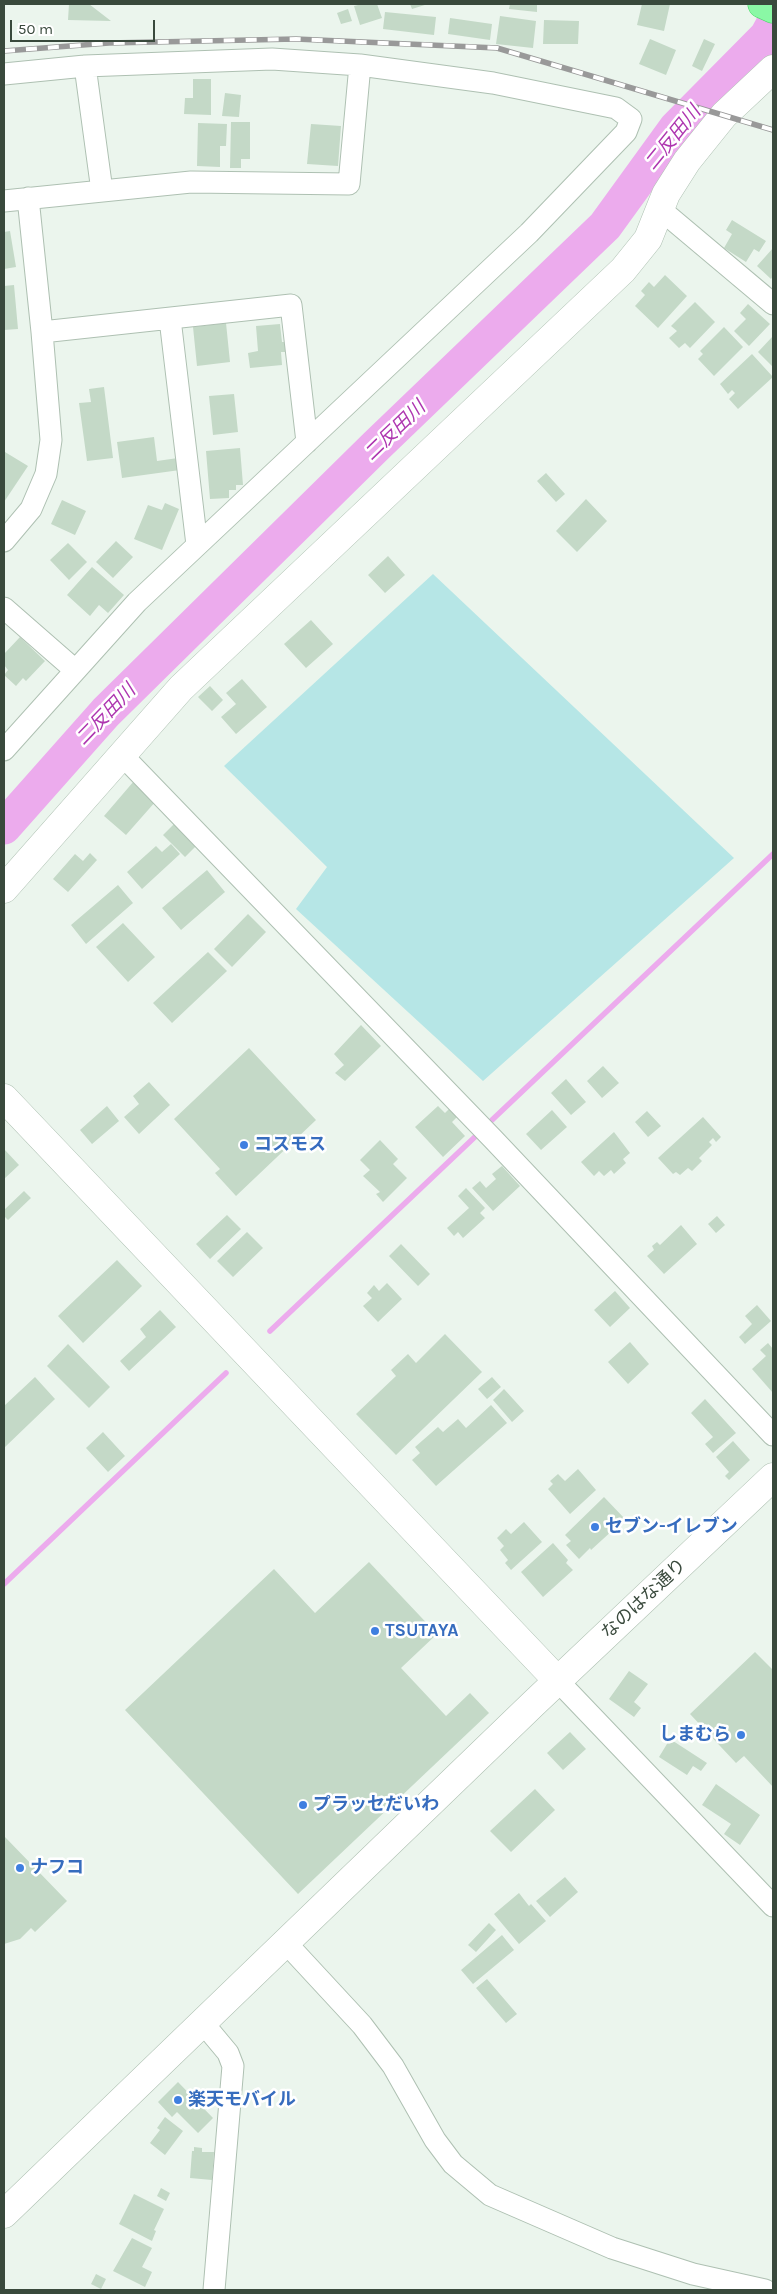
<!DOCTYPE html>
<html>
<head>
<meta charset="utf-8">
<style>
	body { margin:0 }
	#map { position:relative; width:777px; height:2294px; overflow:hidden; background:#ebf5ed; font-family:Karla,sans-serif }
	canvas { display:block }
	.frame { position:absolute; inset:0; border:5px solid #39493c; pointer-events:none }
	.scale { position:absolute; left:10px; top:20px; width:145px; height:22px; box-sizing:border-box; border:2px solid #39493c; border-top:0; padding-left:6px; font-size:15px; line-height:18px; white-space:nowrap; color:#39493c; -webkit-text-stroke:4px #fff; paint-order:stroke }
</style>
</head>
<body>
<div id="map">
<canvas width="777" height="2294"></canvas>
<div class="frame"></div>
<div class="scale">50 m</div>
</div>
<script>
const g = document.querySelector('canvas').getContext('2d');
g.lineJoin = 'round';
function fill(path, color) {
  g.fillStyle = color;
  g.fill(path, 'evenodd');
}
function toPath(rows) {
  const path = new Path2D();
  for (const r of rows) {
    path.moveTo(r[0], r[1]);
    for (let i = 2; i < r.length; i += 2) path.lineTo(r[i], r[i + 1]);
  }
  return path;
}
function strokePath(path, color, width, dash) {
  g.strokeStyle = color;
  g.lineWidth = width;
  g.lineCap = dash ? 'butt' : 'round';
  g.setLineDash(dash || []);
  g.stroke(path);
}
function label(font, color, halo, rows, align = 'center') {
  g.font = font + ' Karla,"Noto Sans JP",sans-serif';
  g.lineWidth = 5;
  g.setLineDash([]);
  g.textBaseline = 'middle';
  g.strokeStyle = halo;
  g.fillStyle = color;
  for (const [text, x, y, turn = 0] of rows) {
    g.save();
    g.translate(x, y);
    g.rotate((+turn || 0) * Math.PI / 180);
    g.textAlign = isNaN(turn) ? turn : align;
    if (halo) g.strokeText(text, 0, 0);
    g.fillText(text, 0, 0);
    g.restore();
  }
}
fill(toPath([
	[433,574,734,858,483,1081,296,909,327,867,224,766]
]), '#b6e6e6');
strokePath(toPath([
	[492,1120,773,854],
	[270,1331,478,1134],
	[4,1584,226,1373]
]), '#ecabed', 5.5);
strokePath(toPath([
	[4,827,106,712,376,446,605,226,676,128,767,36,773,25]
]), '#ecabed', 35);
fill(toPath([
	[69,4,89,4,111,21,68,20],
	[362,4,377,4,382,18,360,25,354,6],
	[410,4,428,4,412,9],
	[510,4,537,4,537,12,509,9],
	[642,4,670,4,664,31,637,25],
	[348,9,352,21,341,24,337,13],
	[385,12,436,17,434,35,383,29],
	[500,16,536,21,533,48,496,44],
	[450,18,492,24,490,40,448,34],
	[544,20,579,21,578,44,543,44],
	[650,39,676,50,666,75,639,64],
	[704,39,715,44,702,71,692,66],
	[193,79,211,79,211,115,184,114,185,98,193,98],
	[225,93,241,95,239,117,222,116],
	[231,122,250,122,250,159,241,159,241,168,230,168],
	[198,123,227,124,226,146,220,146,220,167,197,166],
	[311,124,341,126,338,166,307,164],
	[732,220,766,241,759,252,754,249,746,262,724,248,732,234,726,230],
	[10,231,16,267,4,269,4,232],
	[773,248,773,276,771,279,757,266],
	[665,275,687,296,658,328,635,306,645,295,641,291,649,282,654,287],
	[14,285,18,329,4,330,4,286],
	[695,302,715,322,690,348,685,343,679,348,669,338,677,331,671,326],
	[748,304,770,324,749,346,734,331,746,319,740,313],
	[226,323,230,362,197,366,193,327],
	[280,324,282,342,288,342,288,352,281,352,282,365,250,368,248,353,258,351,256,326],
	[724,327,743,347,714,376,698,359,703,354,700,351],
	[773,336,773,367,758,352],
	[752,354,773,377,738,409,729,399,735,393,732,390,728,394,720,384],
	[104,387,113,458,87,461,79,403,91,402,89,389],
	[234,394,238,432,213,435,209,396],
	[154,437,157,461,178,458,180,470,122,478,117,442],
	[240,448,243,485,236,485,236,490,229,490,229,498,210,499,206,451],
	[5,452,28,466,4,502,4,454],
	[546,473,565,494,556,502,537,481],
	[586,499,607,521,577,552,556,531],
	[62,500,86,511,75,535,51,524],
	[165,503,179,509,162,550,134,539,148,505,162,510],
	[116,541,133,557,113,578,96,562],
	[68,543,87,562,69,580,50,560],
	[388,556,405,575,385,593,368,575],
	[92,567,124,595,108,613,99,605,90,616,67,595],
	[311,620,333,644,306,668,284,644],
	[20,637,45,661,26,681,23,678,16,686,4,675,8,670,4,665,4,654],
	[242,679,267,707,236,734,221,717,236,704,226,693],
	[210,686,223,700,212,711,198,697],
	[134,781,156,801,126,835,104,816],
	[177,821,199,843,185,857,163,835],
	[171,844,180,854,142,889,127,872,156,846,162,852],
	[90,853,97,860,68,892,53,879,75,854,83,861],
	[207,870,225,892,181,930,162,908],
	[118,885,133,903,86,944,71,925],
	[248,914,266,932,232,967,214,949],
	[123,923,155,957,128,982,96,947],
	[208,952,227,971,172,1023,153,1003],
	[361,1025,381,1046,345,1081,335,1073,344,1065,334,1054],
	[249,1048,316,1120,236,1196,215,1173,220,1169,174,1119],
	[603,1066,619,1083,602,1098,587,1081],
	[566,1079,586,1102,571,1115,551,1093],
	[149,1082,170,1105,139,1134,124,1117,139,1104,133,1096],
	[107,1106,119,1121,92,1144,80,1130],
	[438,1106,445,1113,449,1109,457,1117,452,1122,465,1136,443,1157,415,1127],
	[552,1110,567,1127,541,1150,526,1134],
	[647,1111,661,1126,648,1137,635,1122],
	[703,1117,721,1137,716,1142,713,1138,709,1142,712,1145,699,1158,702,1161,692,1171,688,1168,680,1175,676,1172,673,1174,658,1158],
	[614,1132,630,1153,623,1159,626,1163,614,1174,611,1170,604,1176,599,1171,594,1176,581,1162],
	[380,1140,398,1159,393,1164,407,1178,383,1202,376,1194,380,1192,363,1176,370,1170,360,1160],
	[4,1149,19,1165,4,1179],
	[502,1166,520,1186,493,1211,472,1188,480,1181,486,1188,496,1179,492,1174],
	[466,1188,485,1208,480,1213,485,1218,463,1238,458,1232,454,1236,447,1228,469,1208,458,1196],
	[24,1191,31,1198,8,1220,4,1216,4,1210],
	[227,1215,241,1229,210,1259,196,1244],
	[717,1216,725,1225,716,1233,708,1224],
	[681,1225,697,1244,664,1274,647,1256,654,1250,652,1246,657,1242,660,1245],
	[247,1232,263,1248,233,1277,217,1261],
	[401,1244,430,1274,418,1286,389,1256],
	[117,1260,142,1286,83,1343,58,1316],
	[387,1283,402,1299,378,1322,363,1306,372,1298,367,1293,374,1285,379,1291],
	[615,1291,630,1308,610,1327,594,1310],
	[757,1305,771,1321,745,1344,739,1337,752,1324,745,1316],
	[160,1310,176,1327,129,1371,120,1361,146,1337,140,1329],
	[445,1334,482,1372,396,1455,356,1414,396,1376,391,1370,408,1354,416,1363],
	[630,1342,649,1364,628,1384,608,1362],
	[768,1343,773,1349,773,1393,752,1369,766,1356,760,1350],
	[68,1344,110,1387,89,1408,47,1366],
	[35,1377,55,1399,4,1448,4,1406],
	[492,1377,501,1387,487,1399,478,1389],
	[504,1389,524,1411,512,1422,493,1400],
	[705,1399,736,1433,713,1453,705,1444,713,1437,691,1413],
	[491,1405,507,1423,436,1486,412,1460,420,1453,415,1447,438,1427,443,1432,458,1419,466,1428],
	[103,1432,125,1456,108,1472,86,1448],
	[733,1441,750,1460,729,1480,725,1476,729,1472,716,1457],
	[578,1469,596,1490,570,1514,548,1489,553,1484,550,1481,558,1474,565,1481],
	[604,1497,625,1519,591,1550,590,1548,579,1559,566,1545,571,1541,565,1535],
	[524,1522,542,1542,511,1570,505,1563,508,1560,500,1550,504,1546,497,1538,506,1529,511,1534],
	[553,1543,568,1560,566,1563,573,1570,543,1597,521,1572],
	[369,1562,437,1634,401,1668,446,1716,470,1693,489,1713,298,1894,125,1710,274,1569,315,1613],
	[755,1652,773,1670,773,1787,744,1756,736,1763,690,1714],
	[629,1671,648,1684,634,1702,641,1708,634,1717,609,1699],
	[570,1732,586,1749,563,1770,547,1753],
	[670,1739,707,1763,701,1771,693,1766,687,1775,659,1757],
	[716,1784,760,1815,740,1845,724,1834,731,1824,702,1805],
	[535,1789,555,1810,511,1852,490,1831],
	[4,1836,67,1901,35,1932,31,1928,20,1939,4,1944],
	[565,1877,578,1892,550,1917,536,1901],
	[519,1893,529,1906,531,1904,546,1921,519,1944,494,1914],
	[489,1923,496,1930,476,1952,468,1945],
	[502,1935,514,1950,473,1984,461,1970],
	[487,1979,517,2014,506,2023,476,1988],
	[178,2082,213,2118,198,2133,177,2112,172,2117,158,2102],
	[165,2117,183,2131,165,2155,150,2143,160,2130,157,2128],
	[194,2147,202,2148,202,2152,214,2152,212,2180,190,2178,192,2151,194,2151],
	[161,2188,170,2193,166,2201,157,2196],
	[134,2194,164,2209,154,2230,156,2231,152,2241,119,2224],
	[132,2238,152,2248,142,2267,152,2272,145,2287,113,2271],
	[96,2274,106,2279,101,2289,91,2284]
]), '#c4d9c7');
const minor = toPath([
	[85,66,102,191],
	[4,74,85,66,272,59,360,65,493,83,616,108,631,119,626,132,529,233,137,602,4,750],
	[4,201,191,182,349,184,360,65],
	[660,209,773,304],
	[170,319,197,545],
	[42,332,291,305,307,442],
	[4,541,31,509,46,474,51,440,42,332,28,198],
	[4,608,75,670],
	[122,755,493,1139,773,1435],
	[558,1681,773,1906],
	[287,1944,362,2025,393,2066,435,2140,453,2164,490,2195,612,2248,693,2274,765,2290],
	[203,2023,228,2053,233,2066,214,2290]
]);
const tertiary = toPath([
	[4,889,181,688,623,270,648,239,666,194,687,161,724,115,773,69],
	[4,1098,558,1681],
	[4,2214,533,1704,773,1477]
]);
const trunk = toPath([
	[762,4,773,9]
]);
strokePath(minor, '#aec0b2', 23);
strokePath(tertiary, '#aec0b2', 29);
strokePath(trunk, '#43d660', 29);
strokePath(minor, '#fff', 21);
strokePath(tertiary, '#fff', 28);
strokePath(trunk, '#8af8a5', 28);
const rail = toPath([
	[4,51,109,43,296,39,497,48,773,130]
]);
strokePath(rail, '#999', 5.5);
strokePath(rail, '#fff', 4, [11]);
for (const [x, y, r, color] of [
	[244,1145,5,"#3f7fe0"],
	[595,1527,5,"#3f7fe0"],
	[375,1631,5,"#3f7fe0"],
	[741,1735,5,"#3f7fe0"],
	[303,1805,5,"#3f7fe0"],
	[20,1868,5,"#3f7fe0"],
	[178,2100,5,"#3f7fe0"]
]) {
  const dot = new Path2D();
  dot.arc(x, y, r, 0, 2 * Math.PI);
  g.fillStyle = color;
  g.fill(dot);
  strokePath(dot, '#fff', 2);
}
label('bold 18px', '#366cbe', '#fff', [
	["コスモス",254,1145],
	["セブン-イレブン",605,1527],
	["TSUTAYA",385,1631],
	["しまむら",731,1735,"right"],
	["プラッセだいわ",313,1805],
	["ナフコ",30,1868],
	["楽天モバイル",188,2100]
], 'left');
label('18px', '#39493c', '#fff', [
	["なのはな通り",644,1599,-43]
]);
label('italic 19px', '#ae36b0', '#fff', [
	["二反田川",673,138,-51],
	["二反田川",395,431,-44],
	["二反田川",106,715,-46]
]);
</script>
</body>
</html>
